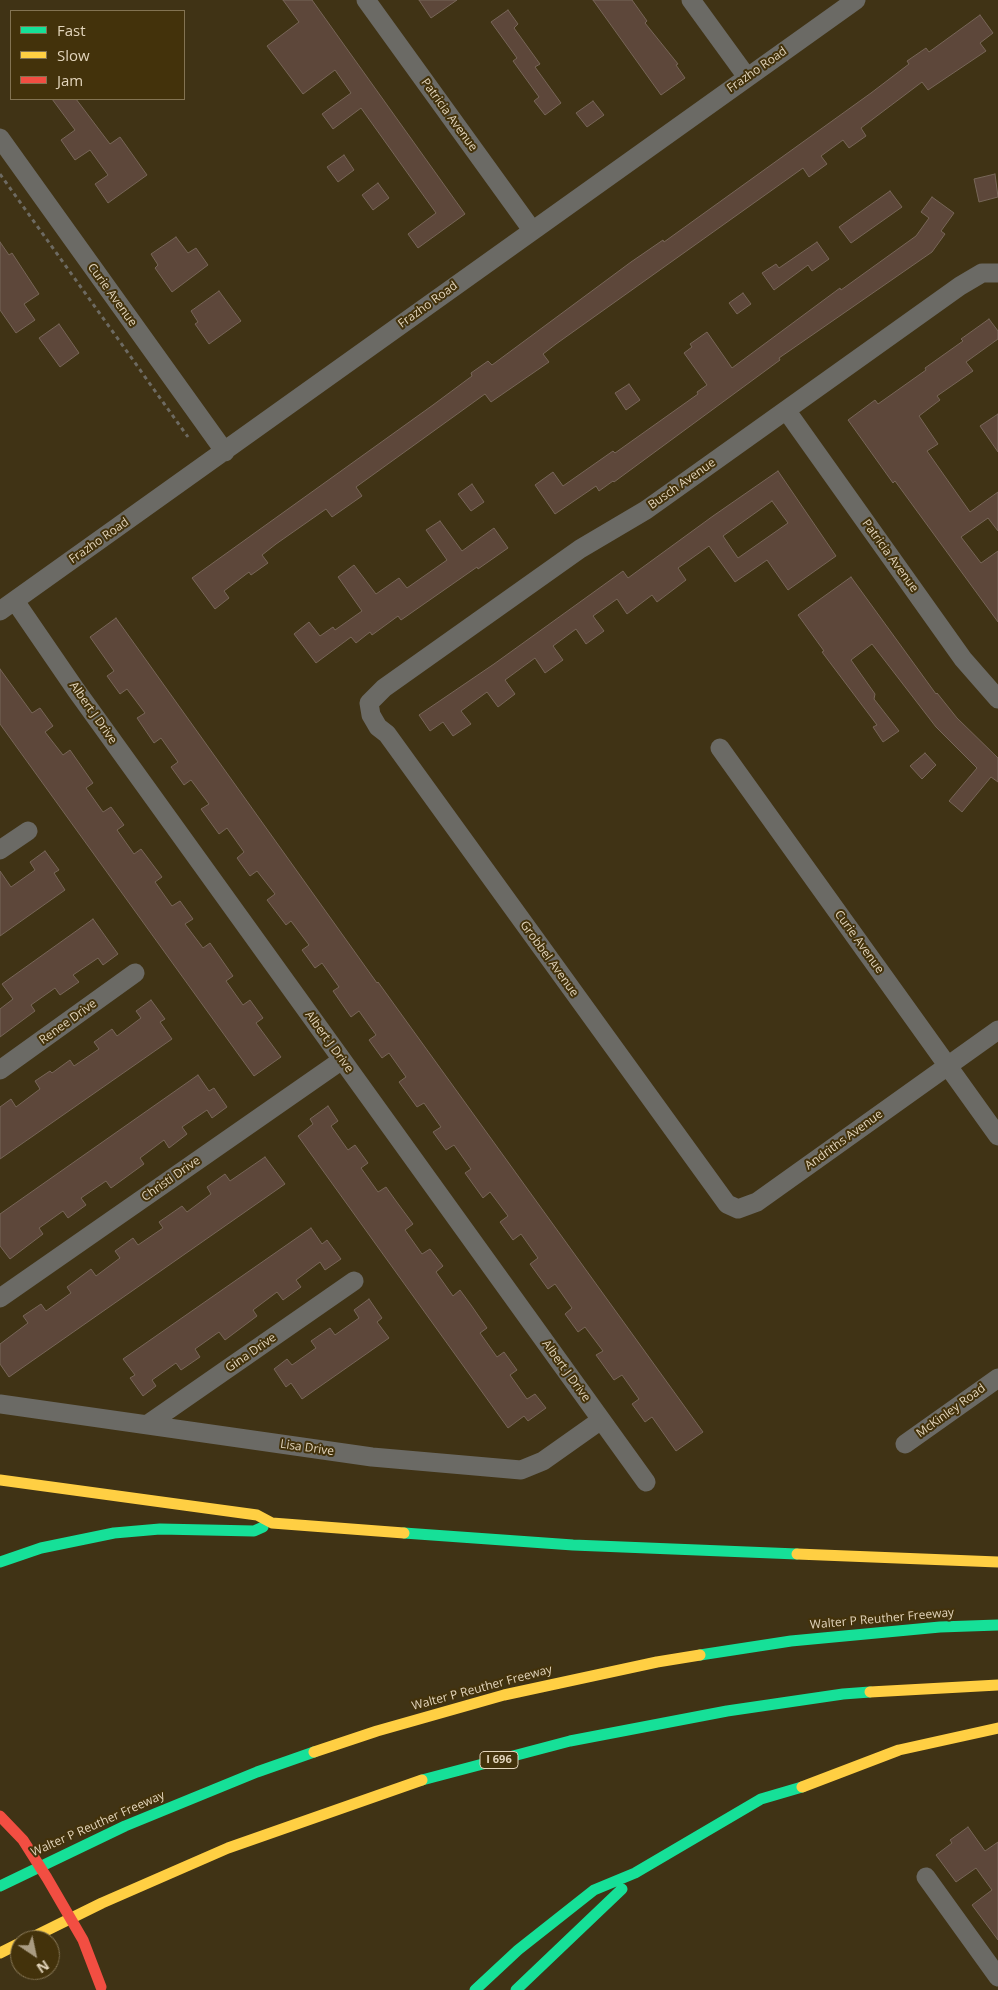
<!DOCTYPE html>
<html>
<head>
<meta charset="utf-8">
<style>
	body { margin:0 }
	#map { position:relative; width:998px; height:1990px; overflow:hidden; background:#403315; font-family:"Open Sans",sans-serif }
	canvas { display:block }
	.legend { position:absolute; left:10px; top:10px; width:175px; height:90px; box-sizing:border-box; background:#43320b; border:1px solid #837352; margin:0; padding:6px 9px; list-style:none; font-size:15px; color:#e3d5bc }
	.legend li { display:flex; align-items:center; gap:10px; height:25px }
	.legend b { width:25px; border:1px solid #837352 }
	.north { position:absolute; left:10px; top:1930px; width:50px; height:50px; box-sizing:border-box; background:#43320b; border:1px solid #837352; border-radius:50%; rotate:146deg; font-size:14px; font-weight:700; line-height:20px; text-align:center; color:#e3d5bc }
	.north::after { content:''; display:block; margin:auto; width:18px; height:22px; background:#aa9c82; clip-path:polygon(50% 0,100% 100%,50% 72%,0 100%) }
</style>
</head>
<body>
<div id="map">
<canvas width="998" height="1990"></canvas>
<ul class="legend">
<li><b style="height:6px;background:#16e098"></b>Fast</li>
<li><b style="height:6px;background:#ffcf43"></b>Slow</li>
<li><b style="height:6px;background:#f24e42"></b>Jam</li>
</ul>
<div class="north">N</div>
</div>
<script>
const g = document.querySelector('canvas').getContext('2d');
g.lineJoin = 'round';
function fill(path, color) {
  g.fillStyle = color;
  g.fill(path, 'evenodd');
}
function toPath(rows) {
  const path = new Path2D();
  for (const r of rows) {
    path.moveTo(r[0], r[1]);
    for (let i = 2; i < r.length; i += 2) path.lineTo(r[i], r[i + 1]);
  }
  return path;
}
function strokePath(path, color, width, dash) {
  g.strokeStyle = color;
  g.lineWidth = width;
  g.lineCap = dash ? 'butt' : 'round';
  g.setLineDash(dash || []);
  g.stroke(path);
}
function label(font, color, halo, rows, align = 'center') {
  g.font = font + ' "Open Sans",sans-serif';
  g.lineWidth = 4;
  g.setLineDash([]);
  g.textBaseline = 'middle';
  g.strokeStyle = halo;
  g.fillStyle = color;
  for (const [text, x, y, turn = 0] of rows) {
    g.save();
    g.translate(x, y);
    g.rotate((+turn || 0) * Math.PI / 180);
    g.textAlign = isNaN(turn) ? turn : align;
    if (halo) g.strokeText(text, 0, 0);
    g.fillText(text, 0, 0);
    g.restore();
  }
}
const building = toPath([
	[283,0,312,0,465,214,418,248,408,234,436,213,361,108,333,129,322,114,351,93,335,70,303,94,267,46,299,22,283,0],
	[419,0,457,0,431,18,419,0],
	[593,0,632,0,647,21,645,23,678,64,676,65,685,78,661,95,593,0],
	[508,10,518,24,514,28,540,64,535,67,561,103,545,115,534,101,539,97,513,61,517,58,491,22,508,10],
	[980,15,993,33,980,43,986,51,928,90,922,82,861,128,866,136,849,148,843,140,821,156,827,164,809,177,803,168,556,344,543,354,549,362,491,402,485,394,356,487,362,496,332,517,326,509,276,544,262,555,268,563,251,575,249,572,224,591,229,598,215,609,192,578,433,405,472,376,471,373,488,361,492,365,631,262,663,240,664,242,871,93,909,64,907,61,926,48,929,52,980,15],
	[52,99,76,99,110,144,120,137,147,175,108,203,95,184,108,175,90,150,75,160,61,140,75,130,52,99],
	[593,101,604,115,587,127,576,113,593,101],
	[344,155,354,170,338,182,327,167,344,155],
	[995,174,998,197,979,202,974,179,995,174],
	[378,183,389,198,373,210,362,195,378,183],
	[890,191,902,207,851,243,839,227,890,191],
	[932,197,954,213,941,231,945,234,932,252,779,358,780,360,614,482,613,481,599,491,596,486,555,514,535,485,553,472,563,486,613,451,615,453,698,394,697,392,707,385,684,353,692,347,690,344,707,332,732,368,840,288,841,290,916,236,929,218,921,212,932,197],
	[176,237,188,253,196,248,208,265,172,292,155,268,158,265,151,254,176,237],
	[0,242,9,255,12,253,39,294,24,304,35,320,16,333,0,310,0,242],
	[817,242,829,259,812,271,808,265,774,290,762,273,776,264,779,268,817,242],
	[219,291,241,321,209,344,195,324,198,322,191,311,219,291],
	[743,293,751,304,737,314,729,303,743,293],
	[989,319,998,331,998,339,966,362,973,371,937,396,940,400,919,416,938,444,927,451,970,512,998,492,998,531,988,518,961,537,981,563,998,551,998,622,895,481,893,483,848,420,875,400,878,404,926,370,925,368,963,341,961,339,989,319],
	[59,324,79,353,60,367,39,338,59,324],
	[629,384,640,400,626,410,615,393,629,384],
	[998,414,998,452,980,426,998,414],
	[778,471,836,556,788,590,767,560,735,582,709,546,678,568,686,580,657,602,652,595,627,614,617,599,593,616,604,631,586,644,576,629,553,646,563,660,545,673,535,658,505,680,515,694,498,707,487,692,461,711,471,724,453,736,443,722,430,731,419,715,494,664,623,571,628,578,713,516,778,471],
	[772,501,788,523,738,558,723,536,772,501],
	[472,484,484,502,471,511,458,494,472,484],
	[440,521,462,551,494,528,508,548,478,569,477,567,401,620,398,616,372,635,370,632,356,643,351,637,316,663,294,634,309,622,320,636,333,627,335,630,362,611,338,577,354,565,376,594,399,578,407,588,447,560,426,530,440,521],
	[851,577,936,694,937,693,957,718,998,758,998,782,991,777,962,812,949,801,977,768,936,727,872,644,851,660,875,694,874,699,899,731,883,742,873,727,877,725,822,652,824,651,798,615,851,577],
	[116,618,377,983,378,982,703,1432,676,1451,652,1417,645,1422,632,1404,639,1399,622,1375,614,1380,596,1355,603,1351,585,1327,578,1332,565,1314,572,1308,555,1284,548,1289,530,1264,538,1258,521,1234,513,1240,500,1222,508,1216,490,1192,483,1198,465,1173,471,1169,454,1145,446,1150,433,1132,441,1127,424,1103,417,1107,399,1082,406,1077,389,1053,382,1058,369,1040,376,1035,359,1011,351,1017,333,991,339,987,322,963,315,968,302,950,309,945,291,921,286,925,267,900,275,894,257,871,250,876,237,858,244,852,227,828,219,834,201,809,209,804,191,780,184,785,171,767,178,762,161,738,154,743,137,718,145,713,127,689,120,694,107,676,114,671,90,637,116,618],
	[0,669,32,713,40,708,53,726,45,732,63,755,70,750,93,783,86,788,103,812,111,807,124,825,117,830,134,854,141,849,162,877,155,882,172,906,180,901,193,919,185,924,203,948,210,943,233,976,226,981,243,1005,250,1000,263,1018,256,1023,281,1057,254,1076,0,724,0,669],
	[925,753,936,765,922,779,910,766,925,753],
	[45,851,59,870,54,873,65,890,0,936,0,871,11,887,35,870,30,862,45,851],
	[93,919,118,954,103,965,98,958,73,975,79,982,60,995,55,988,31,1005,35,1011,0,1037,0,1009,13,999,2,984,93,919],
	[151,1000,165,1019,160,1022,172,1039,0,1159,0,1107,11,1099,16,1107,40,1089,35,1081,50,1071,52,1073,70,1060,74,1066,99,1049,94,1042,112,1029,117,1036,141,1018,136,1011,151,1000],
	[198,1075,209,1091,214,1088,227,1107,212,1118,207,1110,182,1127,187,1134,169,1148,164,1140,140,1158,144,1164,111,1188,106,1181,81,1198,86,1205,68,1218,63,1211,39,1228,43,1234,10,1259,0,1246,0,1214,198,1075],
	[328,1106,338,1121,331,1126,348,1150,355,1145,368,1163,361,1168,378,1192,386,1187,396,1201,413,1224,405,1230,422,1254,430,1249,443,1266,436,1272,453,1296,460,1290,471,1305,487,1328,480,1333,497,1357,504,1352,517,1370,510,1375,527,1399,535,1394,546,1408,528,1421,524,1416,508,1428,298,1136,313,1124,310,1119,328,1106],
	[265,1157,285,1184,9,1377,0,1364,0,1344,28,1323,23,1316,41,1304,46,1311,71,1293,67,1287,91,1269,96,1276,120,1258,115,1251,133,1238,138,1245,163,1228,159,1222,182,1206,187,1212,211,1194,207,1187,225,1174,230,1181,265,1157],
	[311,1228,322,1244,327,1240,341,1259,325,1270,320,1262,296,1280,301,1287,283,1300,277,1292,253,1310,257,1316,225,1340,219,1332,195,1349,200,1357,181,1370,176,1363,152,1380,156,1386,143,1396,130,1378,135,1375,123,1359,311,1228],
	[369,1299,382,1318,377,1322,389,1338,302,1399,291,1383,286,1387,274,1369,287,1359,292,1365,316,1348,311,1341,330,1328,335,1335,359,1318,354,1310,369,1299],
	[968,1827,985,1851,998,1842,998,1940,972,1905,992,1890,976,1868,956,1882,936,1855,952,1843,950,1840,968,1827]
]);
fill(building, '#5d473a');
strokePath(building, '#776658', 1);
strokePath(toPath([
	[0,174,188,437]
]), '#6d6a62', 3, [4, 4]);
strokePath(toPath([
	[366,0,532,230],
	[691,0,747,77],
	[0,138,225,452],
	[998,273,982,273,960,286,646,510,580,549,384,688,369,703,371,715,378,727,387,734,727,1204,738,1209,757,1202,998,1030],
	[786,410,963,659,998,699],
	[15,601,76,690,646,1482],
	[0,611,856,0],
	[720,748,998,1136],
	[0,850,28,831],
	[0,1070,135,973],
	[0,1298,342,1060],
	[0,1404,372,1457,521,1470,543,1461,601,1420],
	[148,1424,354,1281],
	[905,1444,998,1378],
	[926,1877,998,1977]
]), '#6b6a65', 19);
strokePath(toPath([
	[404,1533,573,1545,797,1554],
	[0,1562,41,1548,114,1533,160,1529,254,1531,263,1527],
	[700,1655,791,1641,940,1627,998,1625],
	[422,1780,570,1741,727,1711,843,1694,870,1692],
	[0,1886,125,1826,257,1772,314,1752],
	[475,1990,518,1950,594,1890,635,1873,761,1799,802,1787],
	[516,1990,622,1889]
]), '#16e098', 11);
strokePath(toPath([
	[0,1480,257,1515,272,1523,404,1533],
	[797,1554,998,1562],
	[870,1692,998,1685],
	[314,1752,377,1731,504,1695,657,1662,700,1655],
	[802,1787,899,1750,998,1728],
	[27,1940,102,1903,228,1848,422,1780],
	[0,1953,20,1943]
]), '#ffcf43', 11);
strokePath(toPath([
	[0,1816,23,1840,47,1878,83,1940,101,1987]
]), '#f24e42', 11);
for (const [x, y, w] of [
	[499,1760,38]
]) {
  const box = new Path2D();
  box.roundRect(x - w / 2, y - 8.5, w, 17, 4);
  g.fillStyle = '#43320b';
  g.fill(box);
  strokePath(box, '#e3d5bc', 1);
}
label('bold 11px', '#e3d5bc', null, [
	["I 696",499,1760]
]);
label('12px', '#e3d5bc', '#43320b', [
	["Frazho Road",757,70,-35],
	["Patricia Avenue",449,115,54],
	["Curie Avenue",112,295,54],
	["Frazho Road",428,305,-36],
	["Busch Avenue",682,484,-35],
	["Frazho Road",99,541,-35],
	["Patricia Avenue",890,556,54],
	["Albert J Drive",93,713,55],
	["Curie Avenue",859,942,54],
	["Grobbel Avenue",549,959,54],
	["Renee Drive",68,1022,-36],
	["Albert J Drive",329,1042,54],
	["Andriths Avenue",844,1140,-36],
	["Christi Drive",171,1179,-35],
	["Gina Drive",251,1353,-35],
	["Albert J Drive",566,1371,54],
	["McKinley Road",951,1411,-36],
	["Lisa Drive",307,1448,8],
	["Walter P Reuther Freeway",882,1619,-5],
	["Walter P Reuther Freeway",482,1688,-15],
	["Walter P Reuther Freeway",98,1824,-24]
]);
</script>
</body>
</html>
